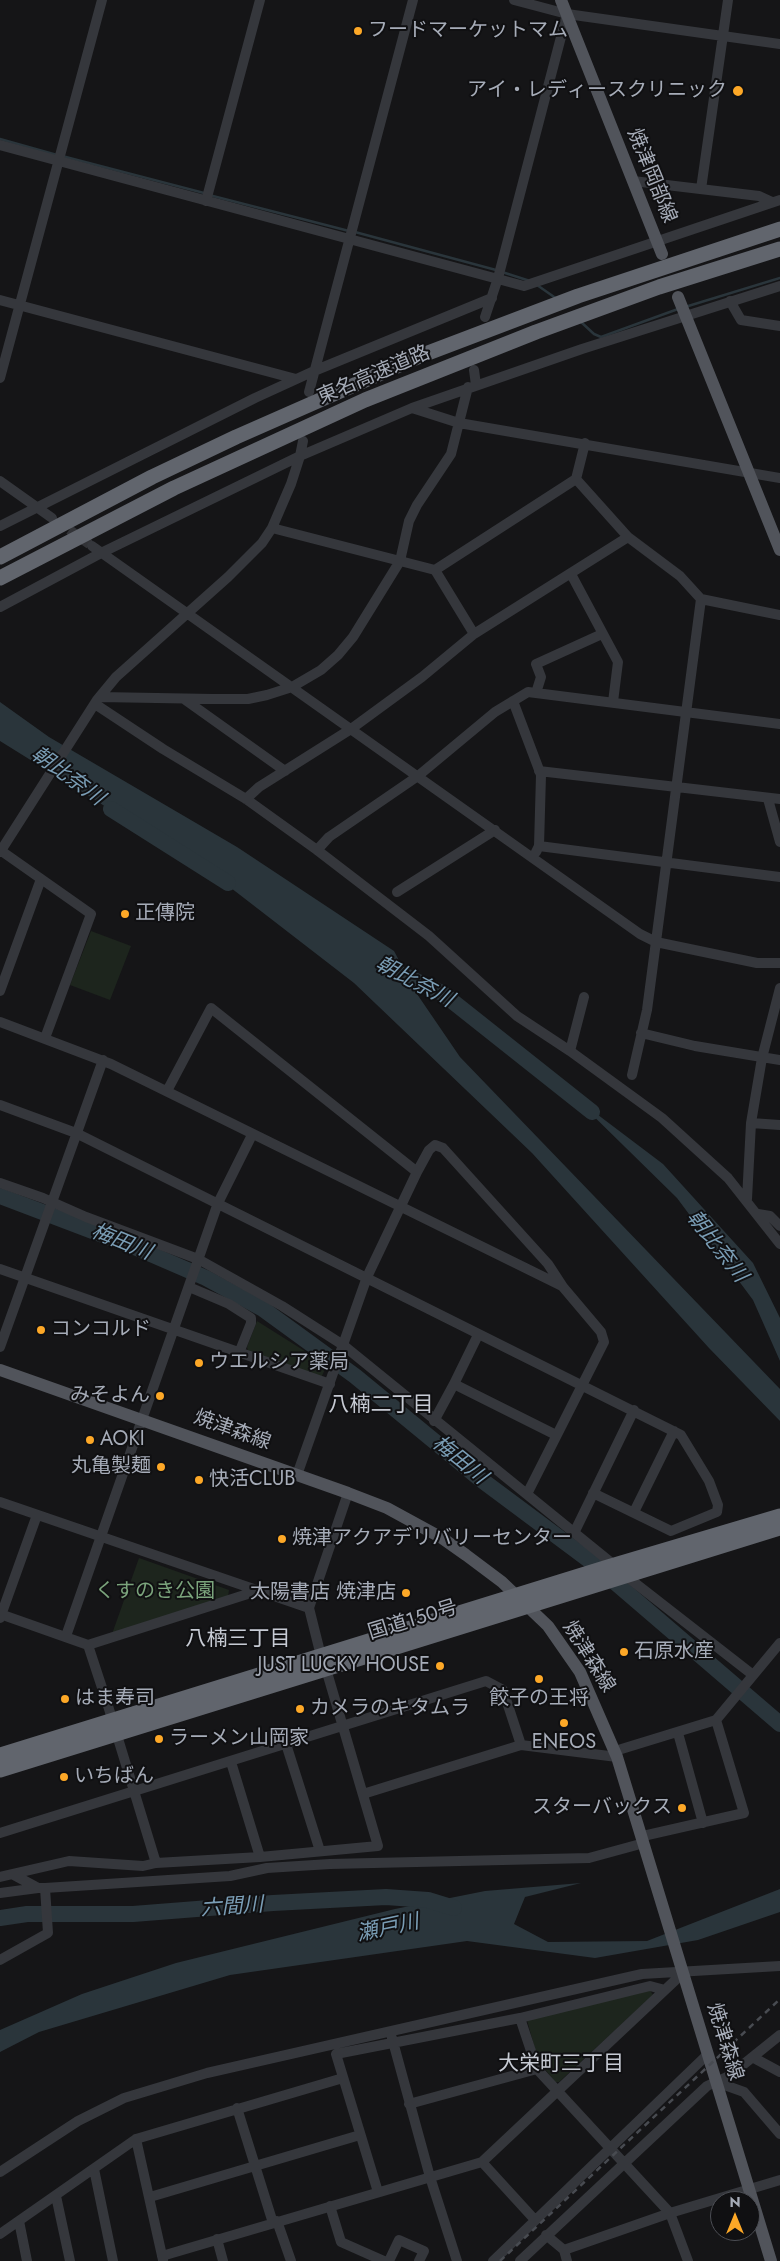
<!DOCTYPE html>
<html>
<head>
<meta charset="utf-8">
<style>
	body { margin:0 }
	#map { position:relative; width:780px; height:2261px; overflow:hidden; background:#151517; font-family:Jost,sans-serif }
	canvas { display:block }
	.north { position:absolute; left:710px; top:2191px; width:50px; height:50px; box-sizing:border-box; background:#101012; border:1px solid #4c4e54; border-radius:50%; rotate:0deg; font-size:14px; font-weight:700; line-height:20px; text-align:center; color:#a6acb8 }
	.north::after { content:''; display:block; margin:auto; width:18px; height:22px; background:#fda827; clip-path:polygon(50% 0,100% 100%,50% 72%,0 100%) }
</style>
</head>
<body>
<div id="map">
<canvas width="780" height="2261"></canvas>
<div class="north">N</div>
</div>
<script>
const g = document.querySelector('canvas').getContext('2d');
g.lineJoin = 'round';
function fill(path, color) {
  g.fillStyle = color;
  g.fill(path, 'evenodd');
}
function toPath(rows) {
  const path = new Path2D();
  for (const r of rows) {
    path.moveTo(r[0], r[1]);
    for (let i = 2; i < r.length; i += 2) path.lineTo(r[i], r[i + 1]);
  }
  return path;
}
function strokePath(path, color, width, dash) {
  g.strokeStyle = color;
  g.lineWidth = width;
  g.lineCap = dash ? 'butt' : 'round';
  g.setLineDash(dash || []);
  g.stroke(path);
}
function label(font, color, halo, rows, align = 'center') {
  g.font = font + ' Jost,"Noto Sans JP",sans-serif';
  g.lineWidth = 4;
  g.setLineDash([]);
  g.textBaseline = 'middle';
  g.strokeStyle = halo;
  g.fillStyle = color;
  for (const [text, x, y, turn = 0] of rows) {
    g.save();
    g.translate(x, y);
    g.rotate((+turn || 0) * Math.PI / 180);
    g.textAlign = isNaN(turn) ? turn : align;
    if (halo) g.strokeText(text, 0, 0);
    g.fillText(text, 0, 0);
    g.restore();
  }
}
fill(toPath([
	[91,931,131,946,110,1000,70,985],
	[257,1321,327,1365,321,1378,248,1351,247,1347],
	[139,1558,229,1590,228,1597,112,1634],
	[650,1990,653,1995,559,2082,555,2082,538,2060,527,2020]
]), '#1d251d');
fill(toPath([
	[0,702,49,737,237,847,394,951,417,994,460,1057,780,1389,780,1421,709,1348,532,1153,354,983,209,871,0,741],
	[573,1096,663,1164,753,1263,780,1318,780,1361,753,1300,677,1198],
	[581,1883,525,1897,514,1924,548,1942,647,1941,780,1889,780,1912,698,1940,595,1958,467,1941,230,1975,39,2032,0,2052,0,2030,82,1994,176,1963,395,1909,485,1891]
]), '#2a353b');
strokePath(toPath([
	[0,139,57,155],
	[62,156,204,193],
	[209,195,349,231],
	[355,232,496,270],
	[502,272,530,281],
	[537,285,557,299],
	[685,307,780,278],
	[581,322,594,334,601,337,678,309]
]), '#2a353b', 2.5);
strokePath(toPath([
	[111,809,228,883],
	[388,968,442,993,592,1112],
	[0,1196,132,1246,206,1278,263,1309,355,1376,479,1478,589,1560,780,1724],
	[0,1918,27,1914,133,1914,273,1903,386,1897,428,1900,454,1908]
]), '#2a353b', 16);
strokePath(toPath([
	[57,521,92,546]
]), '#323337', 10, [10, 5]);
strokePath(toPath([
	[514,0,567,14,780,44],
	[0,145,524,286,780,200],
	[633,181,759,196,772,202],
	[701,189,728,0],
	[206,201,260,0],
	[0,300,296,379],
	[730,301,741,320,780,326],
	[485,317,498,278,567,14],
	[474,370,476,385],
	[0,378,102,0],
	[309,392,413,0],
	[412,408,459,423,780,478],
	[576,479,628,537,680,576,701,599,780,615],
	[0,481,52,518],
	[0,526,255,398,314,371,492,298],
	[272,528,435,570,474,634],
	[92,546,640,934,656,942,757,963,780,963],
	[435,570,576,479,585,443],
	[571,574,618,662,613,702],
	[0,607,101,553,300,456,412,408,582,349,780,286],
	[536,693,541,677,536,664,602,634],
	[100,697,213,699,248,699,267,695,292,687,321,670,338,655,353,637,400,561,409,521,417,505,451,454,468,387],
	[184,699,285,771],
	[513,701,541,775,539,846,536,852],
	[95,704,163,749,246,799,317,850,429,936,517,1016,570,1051,662,1118,728,1178,780,1244],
	[539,771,780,799],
	[246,799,259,787,351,729,422,677,474,634,628,537],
	[768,799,780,842],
	[539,846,780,877],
	[0,850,91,914,45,1038],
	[317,850,329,837,418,776,495,712,528,692,780,724],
	[0,852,97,700,116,677,228,577,262,543,272,528,291,484,300,456,303,441],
	[397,892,495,830],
	[0,991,41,879],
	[0,1022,111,1064,562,1286],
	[641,1033,695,1046,780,1060],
	[570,1051,584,997],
	[632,1075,647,1010,701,599],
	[167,1091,211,1008,417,1172],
	[0,1105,76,1133,681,1435,709,1481,718,1505,717,1512,671,1531,593,1493],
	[751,1123,780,1125],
	[0,1183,43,1198,86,1217,198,1259,282,1306,343,1345,614,1565],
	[747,1199,751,1123,762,1058,780,988],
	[758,1214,770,1216,780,1226],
	[0,1269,330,1384],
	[189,1287,229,1304,251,1318,251,1323,239,1353],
	[478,1335,454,1384,556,1435],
	[0,1347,103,1060],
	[434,1421,454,1384],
	[297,1475,367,1277,417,1172,429,1150,435,1145,443,1148,548,1264,563,1287,601,1332,604,1342,527,1494],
	[0,1502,309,1608,321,1656],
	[634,1512,674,1431],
	[574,1533,634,1410],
	[626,1576,753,1675],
	[309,1608,348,1493],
	[0,1614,88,1645,109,1709,156,1863],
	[0,1618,37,1515],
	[66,1636,218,1203,252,1135],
	[88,1645,257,1591],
	[678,1733,703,1823],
	[286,1744,320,1851],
	[615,1751,716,1720,780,1643],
	[231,1762,260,1857],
	[363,1794,521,1745,617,1757],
	[0,1833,486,1681,503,1690,521,1745],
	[643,1836,744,1813,716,1720],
	[0,1877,69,1861,143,1866,156,1863,260,1857,378,1846,326,1669],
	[45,1888,230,1876,267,1868,330,1864,589,1858,644,1843],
	[0,1893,38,1888],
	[0,1960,48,1933,45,1888,38,1888,14,1875],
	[520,2018,650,1986,665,1990],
	[392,2038,430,2177,457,2261],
	[754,2058,780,2072],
	[716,2082,744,2092,780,2134],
	[409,2104,537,2069],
	[237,2108,273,2223],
	[136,2139,163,2260],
	[482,2162,535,2220],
	[94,2169,113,2261],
	[0,2172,78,2121,124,2098,207,2073,642,1974,780,1966],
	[378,2192,336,2054,520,2018,537,2069,670,2213,688,2261],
	[56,2196,70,2261],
	[150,2197,360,2135],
	[330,2206,341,2242,384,2261],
	[19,2221,27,2261],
	[277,2221,291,2261],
	[0,2234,136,2139,343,2078],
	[546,2235,564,2250,670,2213,780,2180],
	[217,2239,223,2261],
	[564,2250,567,2261],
	[162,2256,482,2162,683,1973],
	[389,2261,399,2240,424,2251,419,2261],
	[493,2261,708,2054],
	[520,2261,707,2086,729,2076,780,2035]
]), '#35373c', 10);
strokePath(toPath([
	[561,0,662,254],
	[678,297,780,550],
	[0,1370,348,1493,387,1508,442,1538,466,1555,502,1582,548,1626,580,1672,617,1757,771,2261]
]), '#51545b', 12);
strokePath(toPath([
	[0,557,152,477,236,437,420,356,578,296,780,229],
	[0,578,174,488,365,400,536,332,659,287,780,249],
	[0,1755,608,1567,780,1516],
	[0,1770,780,1528]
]), '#61656d', 15);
strokePath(toPath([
	[500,2261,780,1999]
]), '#484b51', 2.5, [6, 5]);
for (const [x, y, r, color] of [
	[358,31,5,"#fda827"],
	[738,91,6,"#fda827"],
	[125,914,5,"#fda827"],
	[41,1330,5,"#fda827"],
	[199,1363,5,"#fda827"],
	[160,1396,5,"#fda827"],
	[90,1440,5,"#fda827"],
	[161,1467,5,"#fda827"],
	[199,1480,5,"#fda827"],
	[282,1539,5,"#fda827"],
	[406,1593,5,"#fda827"],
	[624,1652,5,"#fda827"],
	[440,1666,5,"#fda827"],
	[539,1679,5,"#fda827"],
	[65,1699,5,"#fda827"],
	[300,1709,5,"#fda827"],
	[564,1723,5,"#fda827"],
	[159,1739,5,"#fda827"],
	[64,1777,5,"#fda827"],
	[682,1808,5,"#fda827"]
]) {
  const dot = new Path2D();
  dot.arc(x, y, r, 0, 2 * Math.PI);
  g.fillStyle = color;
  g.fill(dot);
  strokePath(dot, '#101012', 2);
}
label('20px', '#a6acb8', '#101012', [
	["フードマーケットマム",368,31],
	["アイ・レディースクリニック",727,91,"right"],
	["正傳院",135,914],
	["コンコルド",51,1330],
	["ウエルシア薬局",209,1363],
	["みそよん",150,1396,"right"],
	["AOKI",100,1440],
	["丸亀製麺",151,1467,"right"],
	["快活CLUB",209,1480],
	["焼津アクアデリバリーセンター",292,1539],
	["太陽書店 焼津店",396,1593,"right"],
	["石原水産",634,1652],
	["JUST LUCKY HOUSE",430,1666,"right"],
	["はま寿司",75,1699],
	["餃子の王将",539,1699,"center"],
	["カメラのキタムラ",310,1709],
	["ラーメン山岡家",169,1739],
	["ENEOS",564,1743,"center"],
	["いちばん",74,1777],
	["スターバックス",672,1808,"right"]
], 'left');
label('20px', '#a6acb8', '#101012', [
	["焼津岡部線",651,176,68],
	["東名高速道路",374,376,-23],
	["焼津森線",232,1431,20],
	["国道150号",413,1621,-17],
	["焼津森線",588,1657,58],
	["焼津森線",724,2042,73]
]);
label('20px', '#7ba47c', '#101012', [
	["くすのき公園",155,1592]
]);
label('italic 21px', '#7a9db5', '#101012', [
	["朝比奈川",67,777,36],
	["朝比奈川",414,983,28],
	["梅田川",121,1243,22],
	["朝比奈川",716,1247,52],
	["梅田川",459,1461,39],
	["六間川",232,1908,-4],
	["瀬戸川",388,1929,-12]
]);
label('21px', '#c7cbd4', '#101012', [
	["八楠二丁目",381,1406],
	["八楠三丁目",238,1640],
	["大栄町三丁目",561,2065]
]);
</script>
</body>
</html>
